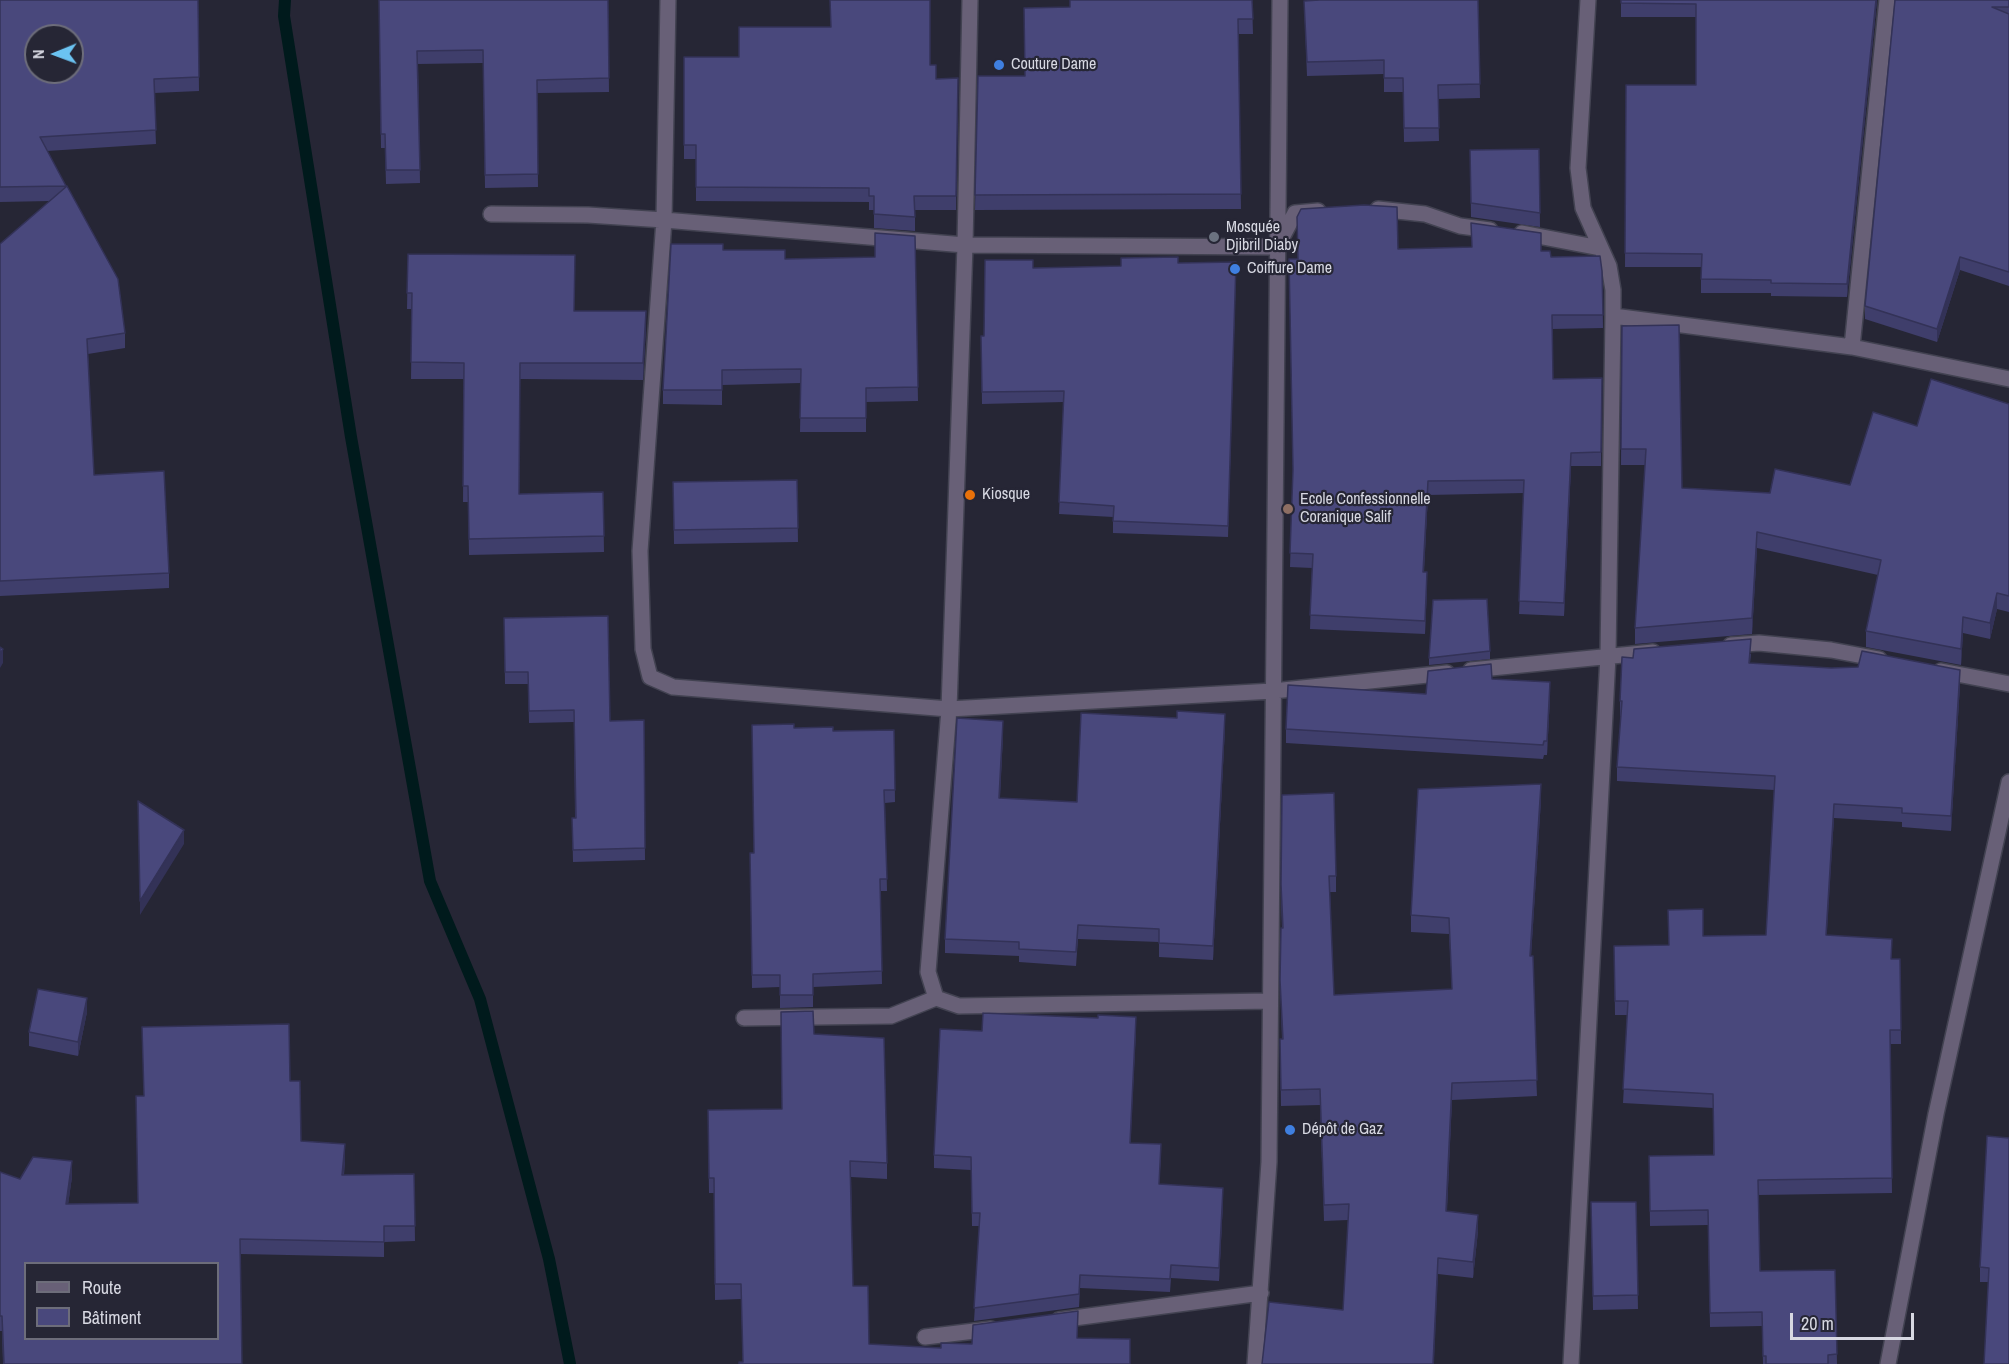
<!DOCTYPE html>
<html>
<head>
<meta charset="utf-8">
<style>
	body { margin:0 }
	#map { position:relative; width:2009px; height:1364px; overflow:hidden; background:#262635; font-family:"Archivo Narrow",sans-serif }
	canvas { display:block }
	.legend { position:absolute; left:24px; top:1262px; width:195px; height:78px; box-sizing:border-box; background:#262635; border:2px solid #6d6d7a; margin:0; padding:8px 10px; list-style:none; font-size:18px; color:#d7d8e2 }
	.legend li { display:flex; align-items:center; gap:12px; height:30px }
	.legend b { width:30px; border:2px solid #6d6d7a }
	.north { position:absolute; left:24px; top:24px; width:60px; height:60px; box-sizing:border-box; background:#262635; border:2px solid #6d6d7a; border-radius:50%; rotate:269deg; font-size:16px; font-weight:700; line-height:24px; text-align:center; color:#d7d8e2 }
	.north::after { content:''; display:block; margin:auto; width:21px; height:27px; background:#6bc3f2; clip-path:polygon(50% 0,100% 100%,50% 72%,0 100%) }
	.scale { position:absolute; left:1790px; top:1313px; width:124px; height:27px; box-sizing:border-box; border:3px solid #d7d8e2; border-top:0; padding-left:8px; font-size:18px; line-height:21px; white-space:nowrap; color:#d7d8e2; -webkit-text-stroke:4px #262635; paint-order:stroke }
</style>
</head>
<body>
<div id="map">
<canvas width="2009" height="1364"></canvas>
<ul class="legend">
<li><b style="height:8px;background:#686077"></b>Route</li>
<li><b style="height:16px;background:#49487c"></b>Bâtiment</li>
</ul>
<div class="north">N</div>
<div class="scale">20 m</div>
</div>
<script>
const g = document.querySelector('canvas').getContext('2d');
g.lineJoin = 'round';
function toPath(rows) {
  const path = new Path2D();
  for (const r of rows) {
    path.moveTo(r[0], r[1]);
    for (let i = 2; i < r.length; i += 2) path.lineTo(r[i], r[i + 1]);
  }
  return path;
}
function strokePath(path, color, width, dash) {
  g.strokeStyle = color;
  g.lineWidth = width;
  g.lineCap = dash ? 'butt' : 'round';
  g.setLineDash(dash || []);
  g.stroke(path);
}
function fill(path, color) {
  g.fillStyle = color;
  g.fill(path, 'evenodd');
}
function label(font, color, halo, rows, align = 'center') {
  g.font = font + ' "Archivo Narrow",sans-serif';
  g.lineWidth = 4.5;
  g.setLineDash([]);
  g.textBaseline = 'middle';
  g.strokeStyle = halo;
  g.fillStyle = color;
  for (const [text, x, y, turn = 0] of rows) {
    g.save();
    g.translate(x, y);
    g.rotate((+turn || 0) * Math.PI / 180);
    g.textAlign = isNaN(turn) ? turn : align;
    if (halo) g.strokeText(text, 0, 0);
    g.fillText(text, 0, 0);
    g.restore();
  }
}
strokePath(toPath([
	[285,0,284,16,351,437,430,881,480,999,549,1259,570,1364]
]), '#001a1c', 12);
const minor = toPath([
	[668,0,664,220,640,551,643,649,650,677,673,687,949,709,1273,691,1447,673],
	[970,0,965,245,949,709,928,972,936,998,959,1006,1270,1001],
	[1378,209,1425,214,1460,226,1490,230],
	[491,214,588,215,664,220,965,245,1277,247,1295,213,1318,211],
	[1522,233,1600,248],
	[1613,316,1852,347,2009,379],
	[1852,347,1887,0],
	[1731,645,1759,643,1831,650,1879,659],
	[1471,670,1653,652],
	[1941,671,2009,684],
	[744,1018,891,1016,936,998],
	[1059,1320,1261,1293],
	[925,1337,991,1329],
	[1255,1364,1269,1162,1280,0],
	[1571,1364,1608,656,1613,316,1613,290,1609,266,1583,208,1578,168,1588,0],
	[1888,1364,1936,1114,2009,782]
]);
strokePath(minor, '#424251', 18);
strokePath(minor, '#686077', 15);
fill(toPath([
	[0,0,198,0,199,91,154,93,156,144,47,151,66,186,125,333,125,348,88,354,94,475,169,573,169,588,0,596,0,244,50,201,0,202],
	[379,0,608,0,609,92,537,93,538,187,485,188,483,63,418,64,420,183,386,184,385,148,381,148],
	[1252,0,1253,34,1238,34,1241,209,975,210,978,76,1025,76,1070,7],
	[1478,0,1480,98,1438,99,1439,141,1404,142,1403,92,1384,92,1384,74,1307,76,1304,1],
	[1621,0,1877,0,1847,297,1771,296,1771,293,1701,293,1701,267,1625,267,1626,85,1696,85,1696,17,1621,17],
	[1895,0,2009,0,2009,286,1960,270,1937,342,1865,319,1865,306],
	[684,57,930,65,936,79,958,78,956,210,915,210,915,231,874,228,874,210,869,210,869,202,696,201,696,159,684,159],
	[1539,149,1540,227,1471,217,1470,150],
	[915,236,918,401,866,402,866,432,800,432,801,383,722,385,722,405,663,404,663,390,723,250,785,259,875,257],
	[1398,249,1541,251,1551,257,1602,271,1603,328,1552,329,1553,379,1602,378,1601,466,1571,466,1564,616,1519,614,1524,493,1428,495,1424,572,1427,586,1425,634,1310,629,1312,568,1290,567,1293,474,1297,259],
	[408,254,575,311,646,327,643,380,520,379,519,494,603,492,604,552,469,555,468,502,463,502,464,379,411,379,412,309,407,309],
	[1178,263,1236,273,1228,537,1113,533,1113,517,1059,514,1064,402,982,404,981,336,984,336,1033,268,1121,266],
	[1622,326,1682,488,1770,493,1850,485,1917,426,2009,404,2009,612,1997,609,1990,639,1963,633,1961,665,1866,647,1866,631,1878,575,1757,548,1752,634,1635,644,1635,628,1645,465,1621,465],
	[797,480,798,542,674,544,673,482],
	[504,618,610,721,644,720,645,860,573,862,572,818,575,818,574,722,529,723,528,684,505,684],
	[1490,651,1490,659,1429,665,1429,658],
	[1751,654,1750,663,1960,685,1951,831,1902,827,1902,822,1834,818,1826,935,1892,959,1900,959,1901,1044,1890,1044,1892,1193,1758,1195,1760,1271,1835,1270,1837,1364,1763,1364,1762,1326,1710,1327,1708,1225,1650,1226,1649,1156,1713,1155,1713,1108,1623,1103,1628,1015,1615,1015,1614,946,1669,945,1703,936,1766,935,1774,790,1617,781,1617,767,1621,716,1620,716,1620,701,1633,658],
	[1492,679,1550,696,1547,755,1544,755,1543,759,1286,743,1286,729,1426,694],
	[1225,727,1213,960,1159,957,1159,942,1078,939,1076,966,1019,962,1019,956,945,953,945,939,1003,735,1000,798,1077,802],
	[794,728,833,731,894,730,895,802,885,803,887,891,880,891,882,984,813,987,813,1007,780,1008,780,987,752,988,750,853,754,853],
	[1282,795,1336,876,1336,892,1330,892,1334,995,1452,989,1449,934,1411,932,1411,915,1541,800,1531,956,1537,1096,1452,1100,1447,1211,1478,1231,1473,1278,1438,1274,1343,1310,1348,1220,1324,1221,1320,1105,1281,1106,1280,1039,1282,1039,1280,980,1282,928,1281,900],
	[87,1012,78,1056,29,1046,29,1032],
	[1136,1030,1130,1143,1161,1157,1159,1184,1223,1201,1219,1281,1171,1278,1170,1292,1080,1288,1079,1307,974,1321,980,1226,972,1226,971,1170,934,1168,934,1155,982,1031],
	[814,1034,887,1163,887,1179,851,1177,853,1286,869,1344,941,1348,972,1344,1078,1338,743,1362,741,1299,715,1300,714,1193,709,1193,708,1126,782,1109],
	[290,1081,301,1141,345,1160,344,1175,414,1174,415,1241,384,1242,384,1257,240,1254,242,1364,3,1364,2,1331,0,1331,0,1172,20,1179,72,1177,68,1204,138,1203,143,1096],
	[2009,1138,1988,1282,1980,1282,1980,1267],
	[1591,1202,1636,1202,1638,1309,1593,1310]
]), '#3f3e6b');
fill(toPath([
	[1876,0,1877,0,1847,297,1847,284],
	[1960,257,1960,270,1937,342,1937,329],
	[646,311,646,327,643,380,643,363],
	[1571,453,1571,466,1564,616,1564,603],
	[1428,481,1428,495,1423,585,1423,572],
	[1757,532,1757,548,1752,634,1752,618],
	[1427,572,1427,586,1425,634,1425,621],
	[1997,593,1997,609,1990,639,1990,623],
	[1963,617,1963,633,1961,665,1961,649],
	[3,649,3,663,0,668,0,654],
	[1960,670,1960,685,1951,831,1951,816],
	[1550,682,1550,696,1547,755,1547,741],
	[1225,714,1225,727,1213,960,1213,946],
	[1003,721,1003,735,999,811,999,798],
	[1541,784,1541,800,1530,972,1530,956],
	[1834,804,1834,818,1826,949,1826,935],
	[184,830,184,844,140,915,140,901],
	[87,998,87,1012,78,1056,78,1042],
	[1136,1017,1136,1030,1130,1156,1130,1143],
	[1452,1083,1452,1100,1446,1227,1446,1211],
	[345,1144,345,1160,342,1191,342,1175],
	[72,1161,72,1177,66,1220,66,1204],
	[1223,1188,1223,1201,1219,1281,1219,1268],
	[1478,1215,1478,1231,1473,1278,1473,1262],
	[1438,1258,1438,1274,1434,1364,1433,1364]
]), '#333257');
const building = toPath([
	[0,0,198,0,199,77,154,79,156,130,40,137,66,186,0,187,0,0],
	[36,36,72,36,72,72,36,72,36,36],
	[379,0,608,0,609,78,537,80,538,174,485,175,483,50,417,51,420,170,386,170,385,134,381,134,379,0],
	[830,0,930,0,930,65,936,65,936,79,958,78,956,196,914,196,915,217,874,214,874,196,869,196,869,188,696,187,696,145,684,145,684,57,739,57,739,27,831,27,830,0],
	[1070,0,1252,0,1253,19,1238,19,1241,194,975,195,978,76,1025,76,1024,8,1070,7,1070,0],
	[1319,0,1478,0,1480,84,1438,85,1439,128,1404,128,1403,78,1384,78,1384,60,1307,62,1304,1,1319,0],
	[1621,0,1876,0,1847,284,1771,283,1771,280,1701,279,1702,254,1625,253,1626,85,1696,85,1696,4,1621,3,1621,0],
	[1895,0,2009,0,2009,7,1992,7,2009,14,2009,272,1960,257,1937,329,1865,306,1895,0],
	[1539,149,1540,213,1471,203,1470,150,1539,149],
	[67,186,118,279,125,333,87,339,94,475,164,471,169,573,0,581,0,244,67,186],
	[1364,205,1397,207,1398,249,1472,247,1471,223,1541,233,1541,251,1550,251,1551,257,1600,256,1602,271,1603,315,1552,315,1553,379,1602,378,1601,452,1571,453,1564,603,1519,601,1524,480,1428,481,1423,572,1427,572,1425,621,1310,615,1313,554,1290,553,1293,470,1289,259,1298,259,1297,217,1301,209,1364,205],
	[875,233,915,236,918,387,866,388,866,418,800,418,801,369,722,370,722,390,663,390,671,244,723,244,723,250,785,250,785,259,875,257,875,233],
	[408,254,575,255,574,311,646,311,643,363,520,363,519,494,603,492,604,536,469,539,468,486,463,486,464,363,411,362,412,293,407,293,408,254],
	[1178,257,1178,263,1236,262,1228,526,1113,521,1114,506,1059,502,1064,391,982,392,981,336,984,336,985,260,1033,260,1033,268,1121,266,1121,258,1178,257],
	[1679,325,1682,488,1770,493,1775,469,1850,485,1873,412,1917,426,1931,379,2009,404,2009,596,1997,593,1990,623,1963,617,1961,649,1866,631,1881,560,1757,532,1752,618,1635,628,1646,449,1621,449,1622,326,1679,325],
	[797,480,798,528,674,530,673,482,797,480],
	[1487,599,1490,651,1429,658,1433,600,1487,599],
	[608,616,610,721,644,720,645,848,573,850,572,818,576,818,574,710,529,711,528,672,505,672,504,618,608,616],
	[1751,639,1749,663,1831,668,1858,667,1862,651,1960,670,1951,816,1902,813,1902,808,1834,804,1826,935,1892,939,1891,959,1900,959,1901,1030,1890,1030,1892,1178,1758,1180,1760,1271,1835,1270,1837,1354,1828,1355,1828,1364,1766,1364,1766,1356,1763,1356,1762,1312,1710,1313,1708,1210,1650,1211,1649,1156,1714,1155,1713,1094,1623,1089,1628,1001,1615,1001,1614,946,1669,945,1668,910,1703,909,1703,936,1766,935,1775,776,1617,767,1622,701,1620,701,1622,657,1633,658,1634,649,1751,639],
	[0,647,3,649,0,654,0,647],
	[1491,664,1492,679,1550,682,1547,741,1544,741,1543,745,1286,729,1288,685,1426,694,1428,671,1491,664],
	[1177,711,1225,714,1213,946,1159,943,1159,929,1078,925,1076,952,1019,949,1019,942,945,939,957,718,1003,721,999,798,1077,802,1081,713,1177,718,1177,711],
	[794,724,794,728,833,727,833,731,894,730,895,790,884,790,887,879,880,879,882,971,813,974,813,995,780,995,780,975,752,975,750,853,754,853,752,725,794,724],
	[1541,784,1530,956,1533,956,1537,1080,1452,1083,1446,1211,1478,1215,1473,1262,1438,1258,1433,1364,1262,1364,1269,1302,1343,1310,1349,1204,1324,1205,1320,1089,1281,1090,1280,1039,1283,1039,1280,980,1281,928,1283,928,1281,884,1282,795,1334,793,1336,876,1329,876,1334,995,1452,989,1449,918,1411,915,1418,789,1541,784],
	[138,801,184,830,140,901,138,801],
	[38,989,87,998,78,1042,29,1032,38,989],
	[813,1011,814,1034,884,1038,887,1163,850,1161,853,1286,868,1286,869,1344,941,1348,941,1343,972,1344,973,1325,1078,1311,1077,1338,1130,1339,1130,1364,739,1364,739,1362,743,1362,741,1284,715,1284,714,1178,709,1178,708,1110,782,1109,781,1012,813,1011],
	[983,1013,1098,1018,1098,1015,1136,1017,1130,1143,1161,1144,1159,1184,1223,1188,1219,1268,1171,1265,1170,1279,1080,1275,1079,1294,974,1308,980,1213,972,1213,971,1157,934,1155,940,1029,982,1031,983,1013],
	[289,1024,290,1081,300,1081,301,1141,345,1144,342,1175,414,1174,415,1226,384,1226,384,1242,240,1239,242,1364,4,1364,2,1316,0,1316,0,1172,20,1179,33,1157,72,1161,66,1204,138,1203,136,1096,144,1096,142,1027,289,1024],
	[26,1263,218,1263,218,1338,26,1338,26,1263],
	[1987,1136,2009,1138,2009,1364,1984,1364,1989,1268,1980,1267,1987,1136],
	[1591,1202,1636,1202,1638,1295,1593,1296,1591,1202]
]);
fill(building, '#49487c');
strokePath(building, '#333257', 1.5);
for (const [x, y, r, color] of [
	[999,65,6,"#3f7fe0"],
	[1214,237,6,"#6b7280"],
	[1235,269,6,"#3f7fe0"],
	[970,495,6,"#e8710a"],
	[1288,509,6,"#8d6e63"],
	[1290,1130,6,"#3f7fe0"]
]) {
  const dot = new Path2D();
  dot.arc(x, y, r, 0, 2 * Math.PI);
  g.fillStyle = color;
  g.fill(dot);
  strokePath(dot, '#262635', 2);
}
label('16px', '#d7d8e2', '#262635', [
	["Couture Dame",1011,65],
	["Mosquée",1226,228],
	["Djibril Diaby",1226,246],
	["Coiffure Dame",1247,269],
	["Kiosque",982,495],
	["Ecole Confessionnelle",1300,500],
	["Coranique Salif",1300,518],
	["Dépôt de Gaz",1302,1130]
], 'left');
</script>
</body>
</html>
